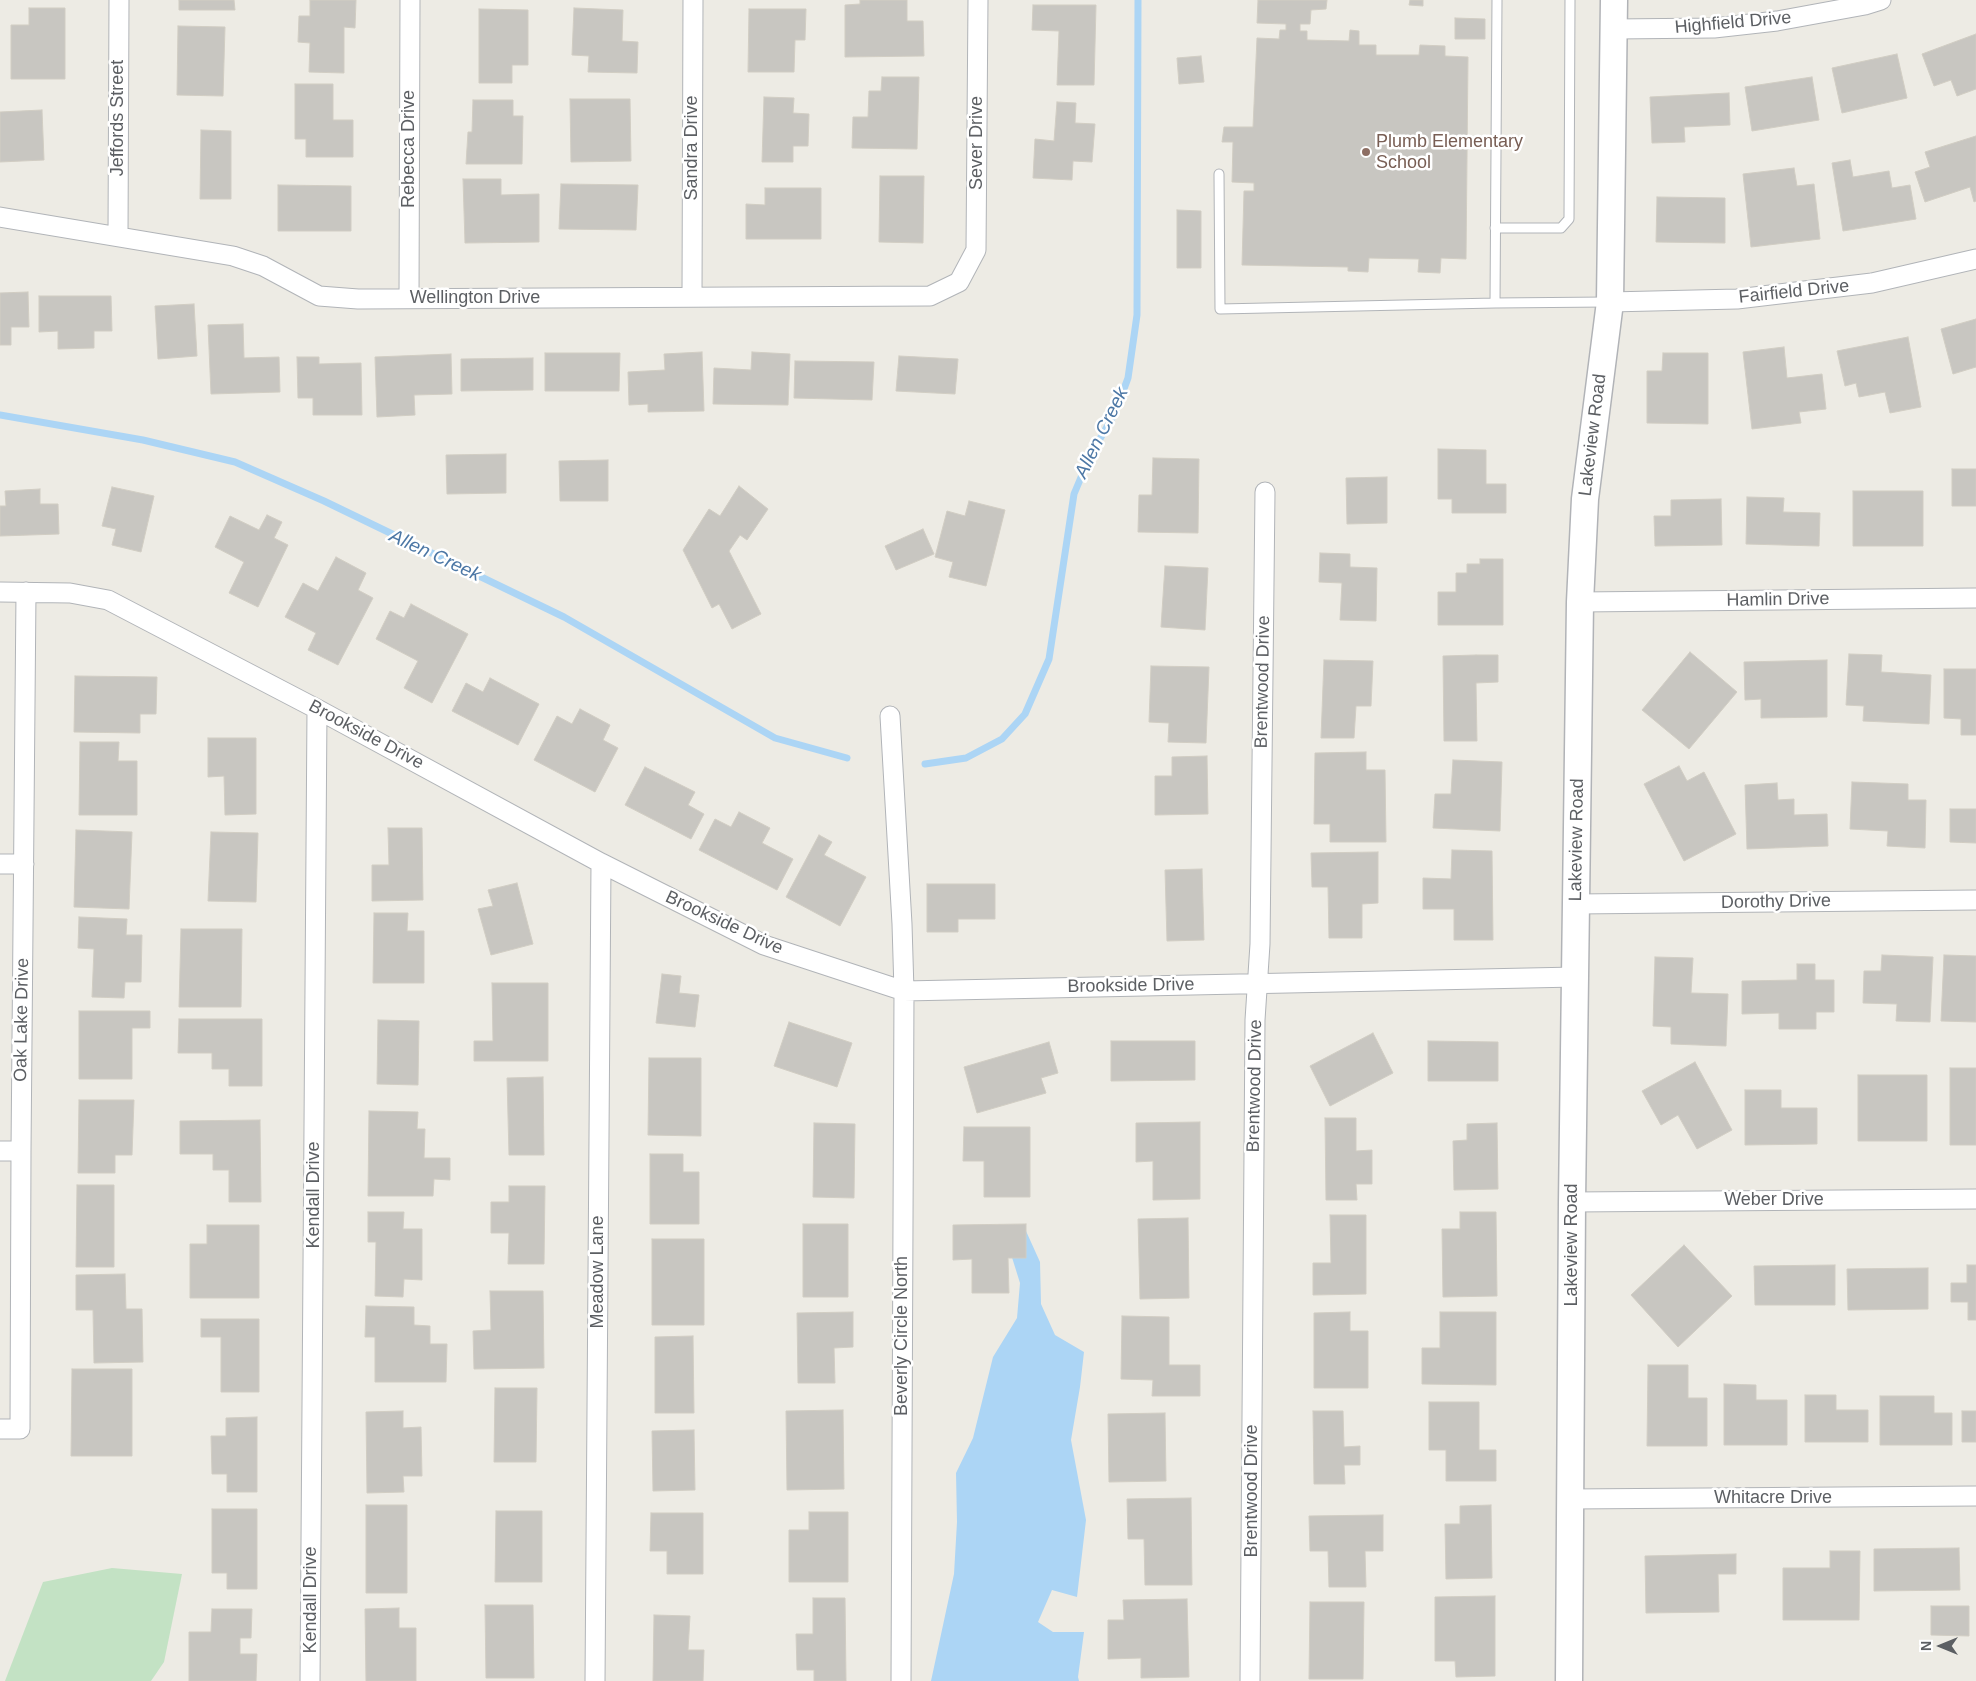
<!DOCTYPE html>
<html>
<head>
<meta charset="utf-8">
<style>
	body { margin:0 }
	#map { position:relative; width:1976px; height:1681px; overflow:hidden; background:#edebe4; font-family:Arial,sans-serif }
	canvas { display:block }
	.north { position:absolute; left:1916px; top:1621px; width:50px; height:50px; -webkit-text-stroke:4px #fff; paint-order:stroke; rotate:270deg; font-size:14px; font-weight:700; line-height:20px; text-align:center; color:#5c5f63 }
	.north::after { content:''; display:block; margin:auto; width:18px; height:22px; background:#5c5f63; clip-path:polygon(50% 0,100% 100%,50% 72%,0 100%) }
</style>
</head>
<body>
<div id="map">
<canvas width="1976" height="1681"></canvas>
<div class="north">N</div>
</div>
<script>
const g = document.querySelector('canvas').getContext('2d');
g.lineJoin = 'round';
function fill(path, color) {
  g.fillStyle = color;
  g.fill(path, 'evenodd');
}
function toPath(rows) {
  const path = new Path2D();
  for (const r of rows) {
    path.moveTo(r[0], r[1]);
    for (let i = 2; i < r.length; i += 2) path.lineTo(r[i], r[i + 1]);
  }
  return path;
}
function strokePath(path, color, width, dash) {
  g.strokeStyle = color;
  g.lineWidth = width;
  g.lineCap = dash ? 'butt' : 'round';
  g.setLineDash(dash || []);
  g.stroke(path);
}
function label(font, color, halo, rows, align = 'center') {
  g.font = font + ' Arial,sans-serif';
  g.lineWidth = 5;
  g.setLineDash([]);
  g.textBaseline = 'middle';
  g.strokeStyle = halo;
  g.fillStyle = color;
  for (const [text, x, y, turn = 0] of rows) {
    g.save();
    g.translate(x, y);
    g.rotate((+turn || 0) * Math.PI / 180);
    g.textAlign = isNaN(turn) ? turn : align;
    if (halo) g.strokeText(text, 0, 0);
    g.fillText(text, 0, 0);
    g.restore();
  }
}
fill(toPath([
	[112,1568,182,1574,164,1662,151,1681,5,1681,43,1582]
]), '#c3e2c4');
fill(toPath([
	[1026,1231,1040,1262,1041,1304,1055,1335,1084,1352,1080,1387,1071,1440,1086,1520,1077,1597,1052,1590,1038,1622,1053,1632,1084,1632,1078,1677,1079,1681,931,1681,954,1574,957,1522,956,1473,973,1438,993,1357,1017,1318,1020,1283,1005,1235]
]), '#acd5f5');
strokePath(toPath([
	[0,415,143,440,235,462,324,501,564,617,775,738,847,758],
	[925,764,966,758,1002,739,1025,714,1049,659,1074,494,1090,456,1115,413,1128,378,1137,315,1138,0]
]), '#acd5f5', 7);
const building = toPath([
	[179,0,234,0,235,10,179,10,179,0],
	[310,0,356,0,355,28,344,27,344,73,309,72,310,43,298,42,299,16,310,16,310,0],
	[860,0,907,0,907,21,923,21,924,56,845,57,845,5,860,4,860,0],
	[1258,0,1327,0,1326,9,1311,10,1310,24,1300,24,1300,31,1307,31,1307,40,1349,41,1350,30,1359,31,1359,45,1376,45,1376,55,1419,55,1420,45,1445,46,1445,56,1468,57,1466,259,1441,258,1440,273,1418,272,1419,259,1369,258,1368,272,1348,271,1348,267,1242,265,1244,191,1254,191,1254,183,1232,182,1233,142,1222,142,1224,127,1253,127,1257,38,1279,39,1280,30,1286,30,1286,24,1257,23,1258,0],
	[1410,0,1423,0,1423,6,1409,5,1410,0],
	[1033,5,1096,5,1094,85,1057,85,1059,31,1032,30,1033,5],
	[29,8,65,8,65,79,11,79,11,25,29,25,29,8],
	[574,8,623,10,622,41,638,42,637,73,588,72,589,56,572,55,574,8],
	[479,9,528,10,528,65,512,65,512,83,479,83,479,9],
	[749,9,806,9,805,40,795,40,794,72,748,72,749,9],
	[1455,18,1485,19,1485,39,1455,39,1455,18],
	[178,26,225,27,223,96,177,95,178,26],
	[1976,34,1976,89,1957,96,1951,80,1934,86,1922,54,1976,34],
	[1897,54,1907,98,1842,113,1832,68,1897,54],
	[1201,56,1204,82,1179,84,1177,58,1201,56],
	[882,77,919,77,917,149,852,148,853,117,868,117,869,91,881,91,882,77],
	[1812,77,1819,120,1752,131,1745,87,1812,77],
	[295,84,333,84,333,120,353,120,353,157,306,157,306,139,295,139,295,84],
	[1729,93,1730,125,1684,127,1685,142,1652,143,1650,97,1729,93],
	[764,97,794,98,793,113,809,114,808,146,793,146,793,162,762,162,764,97],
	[570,99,630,99,631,161,571,162,570,99],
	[473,100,513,100,513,116,523,116,522,164,466,164,468,132,472,132,473,100],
	[1057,102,1076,103,1075,123,1095,124,1092,162,1073,161,1072,180,1033,178,1035,139,1054,141,1057,102],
	[42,110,44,160,0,162,0,112,42,110],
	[201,130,231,131,231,199,200,199,201,130],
	[1976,136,1976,201,1974,202,1970,187,1925,202,1915,172,1930,167,1925,152,1976,136],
	[1850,160,1853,177,1889,171,1892,188,1910,185,1916,219,1843,231,1832,163,1850,160],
	[1794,168,1797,186,1814,184,1820,239,1751,247,1743,174,1794,168],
	[880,176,924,176,923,243,879,242,880,176],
	[463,179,501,179,501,195,539,194,539,242,465,243,463,179],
	[561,184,638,185,636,230,559,229,561,184],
	[278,185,351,186,351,231,278,231,278,185],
	[765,188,821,188,821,239,746,239,746,204,765,205,765,188],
	[1657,197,1725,198,1725,243,1656,242,1657,197],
	[1177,210,1201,211,1201,268,1177,268,1177,210],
	[28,292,29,327,11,327,11,345,0,345,0,293,28,292],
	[39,296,111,296,112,331,94,331,94,348,58,349,58,331,39,332,39,296],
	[194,304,197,356,158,359,155,306,194,304],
	[1976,319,1976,367,1953,374,1941,329,1976,319],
	[243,324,244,358,279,357,280,392,211,394,208,325,243,324],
	[1908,337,1921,407,1890,413,1885,392,1859,397,1856,383,1845,386,1837,351,1908,337],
	[1784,347,1787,378,1822,374,1826,409,1799,412,1801,423,1752,429,1743,352,1784,347],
	[702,352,704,411,648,412,648,404,629,405,628,372,665,370,664,354,702,352],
	[752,352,790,354,788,405,713,404,714,368,751,370,752,352],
	[545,353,620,353,619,391,545,391,545,353],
	[1663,353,1708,353,1708,424,1647,423,1647,371,1662,371,1663,353],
	[451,354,452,394,414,395,415,415,377,417,375,357,451,354],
	[899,356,958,359,955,394,896,391,899,356],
	[297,357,319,357,319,364,361,363,362,415,313,415,313,398,298,398,297,357],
	[533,358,533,390,461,391,461,359,533,358],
	[795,361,874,362,872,400,794,398,795,361],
	[1438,449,1486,450,1486,484,1506,484,1506,513,1452,513,1452,499,1438,499,1438,449],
	[506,454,506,493,447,494,446,455,506,454],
	[1153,458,1199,459,1198,533,1138,532,1139,495,1152,495,1153,458],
	[608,460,608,501,560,501,559,461,608,460],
	[1952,469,1976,469,1976,506,1952,506,1952,469],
	[1387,477,1387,523,1347,524,1346,478,1387,477],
	[739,486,768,509,747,540,740,535,729,551,761,614,732,629,719,604,712,608,683,550,709,509,720,516,739,486],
	[112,487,154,496,141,552,112,545,116,529,102,526,112,487],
	[40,489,40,504,58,504,59,534,0,536,0,506,6,506,5,491,40,489],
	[1853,491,1923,491,1923,546,1853,546,1853,491],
	[1747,497,1784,498,1783,512,1820,513,1819,546,1746,544,1747,497],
	[1721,499,1722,545,1655,546,1654,516,1671,516,1671,500,1721,499],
	[969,501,1005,510,986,586,949,577,953,562,935,557,947,511,965,516,969,501],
	[267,515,282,522,274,538,288,545,258,607,229,593,244,562,215,547,230,516,259,530,267,515],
	[923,529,934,554,896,570,885,546,923,529],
	[1320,553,1350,554,1350,567,1377,568,1376,621,1340,620,1342,583,1319,582,1320,553],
	[336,557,366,573,358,590,373,598,338,665,308,650,316,633,285,617,303,583,318,591,336,557],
	[1480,559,1503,559,1503,625,1438,625,1438,592,1456,592,1456,573,1467,573,1467,564,1480,564,1480,559],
	[1165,566,1208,568,1205,630,1161,627,1165,566],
	[411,604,468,634,432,703,404,688,418,661,376,639,390,611,404,618,411,604],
	[1690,652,1737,692,1689,749,1642,710,1690,652],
	[1849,654,1882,655,1881,672,1931,675,1929,724,1863,721,1864,706,1846,705,1849,654],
	[1476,655,1498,655,1498,682,1476,683,1477,741,1444,741,1443,656,1476,655],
	[1324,660,1373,661,1371,706,1356,706,1354,738,1321,738,1324,660],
	[1827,660,1827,717,1761,718,1761,699,1745,700,1744,662,1827,660],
	[1151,666,1209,667,1206,743,1168,742,1169,723,1149,722,1151,666],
	[1944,669,1976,669,1976,735,1961,735,1961,719,1944,718,1944,669],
	[75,676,157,677,156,714,140,714,140,733,74,732,75,676],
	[490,678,539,704,518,745,452,711,466,683,483,692,490,678],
	[580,709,610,725,603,740,618,748,595,792,534,760,557,716,572,724,580,709],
	[208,738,256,738,256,814,225,815,224,776,208,777,208,738],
	[80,742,119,742,118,761,137,761,137,815,79,815,80,742],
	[1366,752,1366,770,1385,770,1386,842,1330,842,1330,824,1314,824,1315,753,1366,752],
	[1207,756,1208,814,1155,815,1155,776,1172,776,1172,757,1207,756],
	[1453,760,1502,762,1500,831,1433,828,1435,794,1451,794,1453,760],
	[1679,766,1687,781,1704,772,1736,834,1684,861,1644,784,1679,766],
	[645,767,695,792,688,805,704,814,691,839,625,805,645,767],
	[1852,782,1908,784,1908,800,1926,800,1925,848,1887,846,1888,831,1850,829,1852,782],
	[1777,783,1778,800,1794,799,1794,815,1827,814,1828,846,1747,849,1745,785,1777,783],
	[1950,809,1976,809,1976,843,1950,842,1950,809],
	[739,812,770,828,762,843,793,859,777,890,699,850,715,819,731,827,739,812],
	[388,828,422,828,423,900,372,901,372,865,389,865,388,828],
	[76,830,132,832,129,909,74,907,76,830],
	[211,832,258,833,256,902,208,901,211,832],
	[819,835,832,842,824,855,866,877,840,926,786,897,819,835],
	[1452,850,1492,851,1493,940,1454,940,1454,909,1423,909,1423,878,1451,879,1452,850],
	[1378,852,1378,903,1362,904,1362,938,1329,938,1328,887,1312,887,1311,853,1378,852],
	[1202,869,1204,940,1167,941,1165,870,1202,869],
	[517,883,533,944,491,955,478,909,493,906,488,890,517,883],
	[927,884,995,884,995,919,958,919,958,932,927,932,927,884],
	[374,913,408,913,407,931,424,931,424,983,373,983,374,913],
	[79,917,127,919,126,935,142,935,141,982,125,982,124,998,92,997,94,949,78,948,79,917],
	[181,929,242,929,241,1007,179,1007,181,929],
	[1882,955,1933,957,1930,1022,1896,1021,1897,1004,1863,1003,1864,971,1881,971,1882,955],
	[1944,955,1976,956,1976,1022,1941,1021,1944,955],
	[1655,957,1693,958,1691,993,1728,994,1726,1046,1671,1044,1671,1027,1653,1026,1655,957],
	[1797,964,1815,964,1815,980,1834,980,1834,1012,1816,1012,1816,1029,1779,1029,1779,1013,1742,1014,1742,981,1797,980,1797,964],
	[662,974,681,976,679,993,699,995,695,1027,656,1023,662,974],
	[492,983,548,983,548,1061,474,1061,474,1041,493,1041,492,983],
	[79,1011,150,1011,150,1028,132,1028,132,1079,79,1079,79,1011],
	[179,1019,262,1019,262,1086,229,1086,229,1069,212,1069,212,1053,178,1053,179,1019],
	[378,1020,419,1021,418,1085,377,1084,378,1020],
	[789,1022,852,1043,837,1087,774,1066,789,1022],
	[1373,1033,1393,1073,1330,1106,1310,1066,1373,1033],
	[1111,1041,1195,1041,1195,1080,1111,1081,1111,1041],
	[1428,1041,1498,1042,1498,1081,1428,1081,1428,1041],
	[1049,1042,1058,1073,1041,1078,1046,1093,977,1113,964,1067,1049,1042],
	[649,1058,701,1058,701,1136,648,1135,649,1058],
	[1695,1062,1732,1130,1697,1149,1678,1115,1661,1125,1642,1091,1695,1062],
	[1950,1068,1976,1068,1976,1145,1950,1145,1950,1068],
	[1858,1075,1927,1075,1927,1141,1858,1141,1858,1075],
	[543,1077,544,1155,509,1155,507,1078,543,1077],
	[1745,1090,1781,1090,1781,1108,1817,1108,1817,1144,1745,1145,1745,1090],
	[79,1100,134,1100,132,1155,115,1155,115,1173,78,1173,79,1100],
	[369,1111,418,1112,417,1129,425,1129,424,1158,450,1158,450,1180,434,1179,433,1196,368,1196,369,1111],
	[1325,1118,1356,1118,1356,1151,1372,1150,1372,1184,1356,1184,1357,1200,1326,1200,1325,1118],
	[260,1120,261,1202,229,1202,229,1170,213,1170,213,1154,180,1154,180,1121,260,1120],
	[1200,1122,1200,1199,1153,1200,1153,1161,1136,1162,1136,1123,1200,1122],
	[814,1123,855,1124,854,1198,813,1197,814,1123],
	[1497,1123,1498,1189,1454,1190,1453,1141,1467,1140,1467,1124,1497,1123],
	[964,1127,1030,1127,1030,1197,984,1197,984,1161,963,1161,964,1127],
	[650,1154,683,1154,683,1172,699,1172,699,1224,650,1224,650,1154],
	[77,1185,114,1185,114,1267,76,1267,77,1185],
	[509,1186,545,1186,544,1264,508,1264,509,1233,491,1233,491,1202,509,1202,509,1186],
	[368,1212,404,1212,403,1229,422,1229,422,1280,404,1279,403,1297,375,1296,376,1242,368,1242,368,1212],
	[1460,1212,1496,1212,1497,1296,1443,1297,1442,1229,1460,1229,1460,1212],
	[1330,1215,1366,1215,1366,1294,1313,1295,1313,1263,1331,1263,1330,1215],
	[1188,1218,1189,1298,1140,1299,1138,1219,1188,1218],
	[803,1224,848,1224,848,1297,803,1297,803,1224],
	[1026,1224,1026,1258,1008,1258,1009,1293,972,1293,972,1259,953,1260,953,1225,1026,1224],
	[207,1225,259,1225,259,1298,190,1298,190,1244,207,1244,207,1225],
	[652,1239,704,1239,704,1325,652,1325,652,1239],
	[1684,1245,1732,1296,1678,1347,1631,1295,1684,1245],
	[1835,1265,1835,1305,1755,1305,1754,1266,1835,1265],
	[1967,1265,1976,1265,1976,1320,1968,1320,1968,1302,1951,1302,1951,1283,1967,1283,1967,1265],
	[1928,1268,1928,1309,1848,1310,1847,1269,1928,1268],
	[125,1274,126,1309,142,1309,143,1362,94,1363,93,1310,76,1310,76,1275,125,1274],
	[490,1291,543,1291,544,1368,474,1369,473,1331,491,1330,490,1291],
	[366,1306,414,1307,414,1325,430,1326,430,1344,447,1344,446,1382,375,1382,375,1337,365,1337,366,1306],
	[853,1312,853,1347,834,1348,835,1383,798,1383,797,1313,853,1312],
	[1350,1312,1350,1331,1368,1331,1368,1388,1314,1388,1314,1313,1350,1312],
	[1440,1312,1496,1312,1496,1385,1422,1384,1422,1348,1440,1348,1440,1312],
	[1122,1316,1169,1317,1169,1365,1200,1365,1200,1396,1152,1396,1153,1380,1121,1379,1122,1316],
	[201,1319,259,1319,259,1392,221,1392,221,1337,201,1337,201,1319],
	[693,1336,694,1413,655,1413,655,1337,693,1336],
	[1648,1365,1688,1365,1688,1398,1707,1398,1707,1446,1647,1446,1648,1365],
	[72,1369,132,1369,132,1456,71,1456,72,1369],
	[1724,1384,1756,1385,1756,1400,1787,1400,1787,1445,1724,1445,1724,1384],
	[495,1388,537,1388,536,1462,494,1462,495,1388],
	[1805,1395,1836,1395,1836,1410,1868,1410,1868,1442,1805,1442,1805,1395],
	[1880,1396,1934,1396,1934,1413,1952,1413,1952,1445,1880,1445,1880,1396],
	[1429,1402,1479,1402,1479,1450,1496,1450,1496,1481,1446,1481,1446,1450,1429,1450,1429,1402],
	[843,1410,844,1489,787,1490,786,1411,843,1410],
	[403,1411,403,1428,421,1427,422,1476,403,1476,404,1492,367,1493,366,1412,403,1411],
	[1313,1411,1343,1411,1344,1447,1360,1446,1360,1465,1344,1465,1345,1484,1314,1484,1313,1411],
	[1962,1411,1976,1411,1976,1442,1962,1442,1962,1411],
	[1165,1413,1166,1481,1109,1482,1108,1414,1165,1413],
	[257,1417,257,1492,227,1492,227,1474,212,1474,211,1436,226,1436,226,1418,257,1417],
	[694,1430,695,1490,653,1491,652,1431,694,1430],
	[1191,1498,1192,1585,1145,1585,1144,1539,1128,1539,1127,1499,1191,1498],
	[366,1505,407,1505,407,1593,366,1593,366,1505],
	[1491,1505,1492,1578,1446,1579,1445,1524,1460,1524,1460,1506,1491,1505],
	[212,1509,257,1509,257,1589,227,1589,227,1573,212,1573,212,1509],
	[496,1511,542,1511,542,1582,495,1582,496,1511],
	[809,1512,848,1512,848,1582,789,1582,789,1530,809,1530,809,1512],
	[651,1513,703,1513,703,1574,667,1574,667,1551,650,1551,651,1513],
	[1383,1515,1383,1551,1365,1551,1366,1587,1329,1587,1328,1551,1310,1551,1309,1516,1383,1515],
	[1959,1548,1960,1590,1874,1591,1874,1549,1959,1548],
	[1830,1551,1860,1551,1859,1620,1783,1620,1783,1568,1830,1568,1830,1551],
	[1736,1554,1736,1574,1718,1574,1719,1612,1646,1613,1645,1556,1736,1554],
	[1495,1596,1495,1676,1456,1677,1455,1661,1435,1661,1435,1597,1495,1596],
	[813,1598,845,1598,846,1681,814,1681,814,1670,797,1670,796,1634,813,1634,813,1598],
	[1187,1599,1189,1677,1141,1678,1141,1658,1108,1659,1108,1620,1124,1620,1123,1600,1187,1599],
	[1310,1602,1364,1602,1363,1679,1309,1679,1310,1602],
	[485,1605,533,1605,534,1678,486,1678,485,1605],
	[1931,1606,1969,1606,1969,1636,1931,1635,1931,1606],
	[399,1608,399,1628,416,1628,416,1681,366,1681,365,1609,399,1608],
	[212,1609,252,1609,251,1638,240,1638,240,1654,257,1654,256,1681,189,1681,189,1632,211,1632,212,1609],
	[654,1615,690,1616,688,1650,704,1650,703,1681,653,1681,654,1615]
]);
fill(building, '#c8c6c1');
strokePath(building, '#d1cdc3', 1);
const lane = toPath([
	[1497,0,1495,303,1607,302],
	[1219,174,1220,309,1495,303],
	[1495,228,1561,228,1569,219,1570,0]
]);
const street = toPath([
	[1614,29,1714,28,1777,21,1865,5,1881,0],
	[0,217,233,256,263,266,319,296,358,299,930,296,959,282,976,250,978,0],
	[118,236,119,0],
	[692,296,693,0],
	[409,298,410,0],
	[1610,302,1737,299,1796,292,1872,283,1976,259],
	[0,592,70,593,108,600,317,709,601,863,764,945,904,991,1576,977],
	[1580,602,1976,598],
	[890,716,902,924,904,991,901,1681],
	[0,864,24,864],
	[1576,904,1976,900],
	[0,1151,21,1151],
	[1572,1202,1976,1199],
	[0,1429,20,1429,21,1151,26,592],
	[1570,1499,1976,1496],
	[310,1681,317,709],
	[595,1681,601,863],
	[1250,1681,1255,1020,1260,944,1265,492]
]);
const secondary = toPath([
	[1569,1681,1572,1202,1580,602,1585,499,1610,302,1614,0]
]);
strokePath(lane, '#b1b4b8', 11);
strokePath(street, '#b1b4b8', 21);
strokePath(secondary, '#b1b3b7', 29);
strokePath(lane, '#fff', 9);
strokePath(street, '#fff', 19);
strokePath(secondary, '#fff', 26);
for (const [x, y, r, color] of [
	[1366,152,5,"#8d6e63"]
]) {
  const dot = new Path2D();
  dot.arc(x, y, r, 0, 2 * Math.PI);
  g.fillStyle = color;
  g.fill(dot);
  strokePath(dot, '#fff', 2);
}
label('18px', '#5c5f63', '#fff', [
	["Highfield Drive",1733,23,-5],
	["Jeffords Street",118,118,-90],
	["Sever Drive",977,143,-90],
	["Sandra Drive",692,148,-90],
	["Rebecca Drive",409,149,-90],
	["Fairfield Drive",1794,292,-6],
	["Wellington Drive",475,298],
	["Lakeview Road",1593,435,-83],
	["Hamlin Drive",1778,600,-1],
	["Brentwood Drive",1263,682,-89],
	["Brookside Drive",366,735,28],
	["Lakeview Road",1577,840,-89],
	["Dorothy Drive",1776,902,-1],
	["Brookside Drive",724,923,25],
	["Brookside Drive",1131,986,-1],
	["Oak Lake Drive",22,1020,-89],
	["Brentwood Drive",1255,1086,-89],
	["Kendall Drive",314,1195,-90],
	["Weber Drive",1774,1200],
	["Lakeview Road",1572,1245,-90],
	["Meadow Lane",598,1272,-90],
	["Beverly Circle North",902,1336,-90],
	["Brentwood Drive",1252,1491,-90],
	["Whitacre Drive",1773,1498],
	["Kendall Drive",311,1600,-90]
]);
label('18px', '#785e54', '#fff', [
	["Plumb Elementary",1376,142],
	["School",1376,163]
], 'left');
label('italic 19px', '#4c77a5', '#fff', [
	["Allen Creek",1102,433,-64],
	["Allen Creek",435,556,25]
]);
</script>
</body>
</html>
